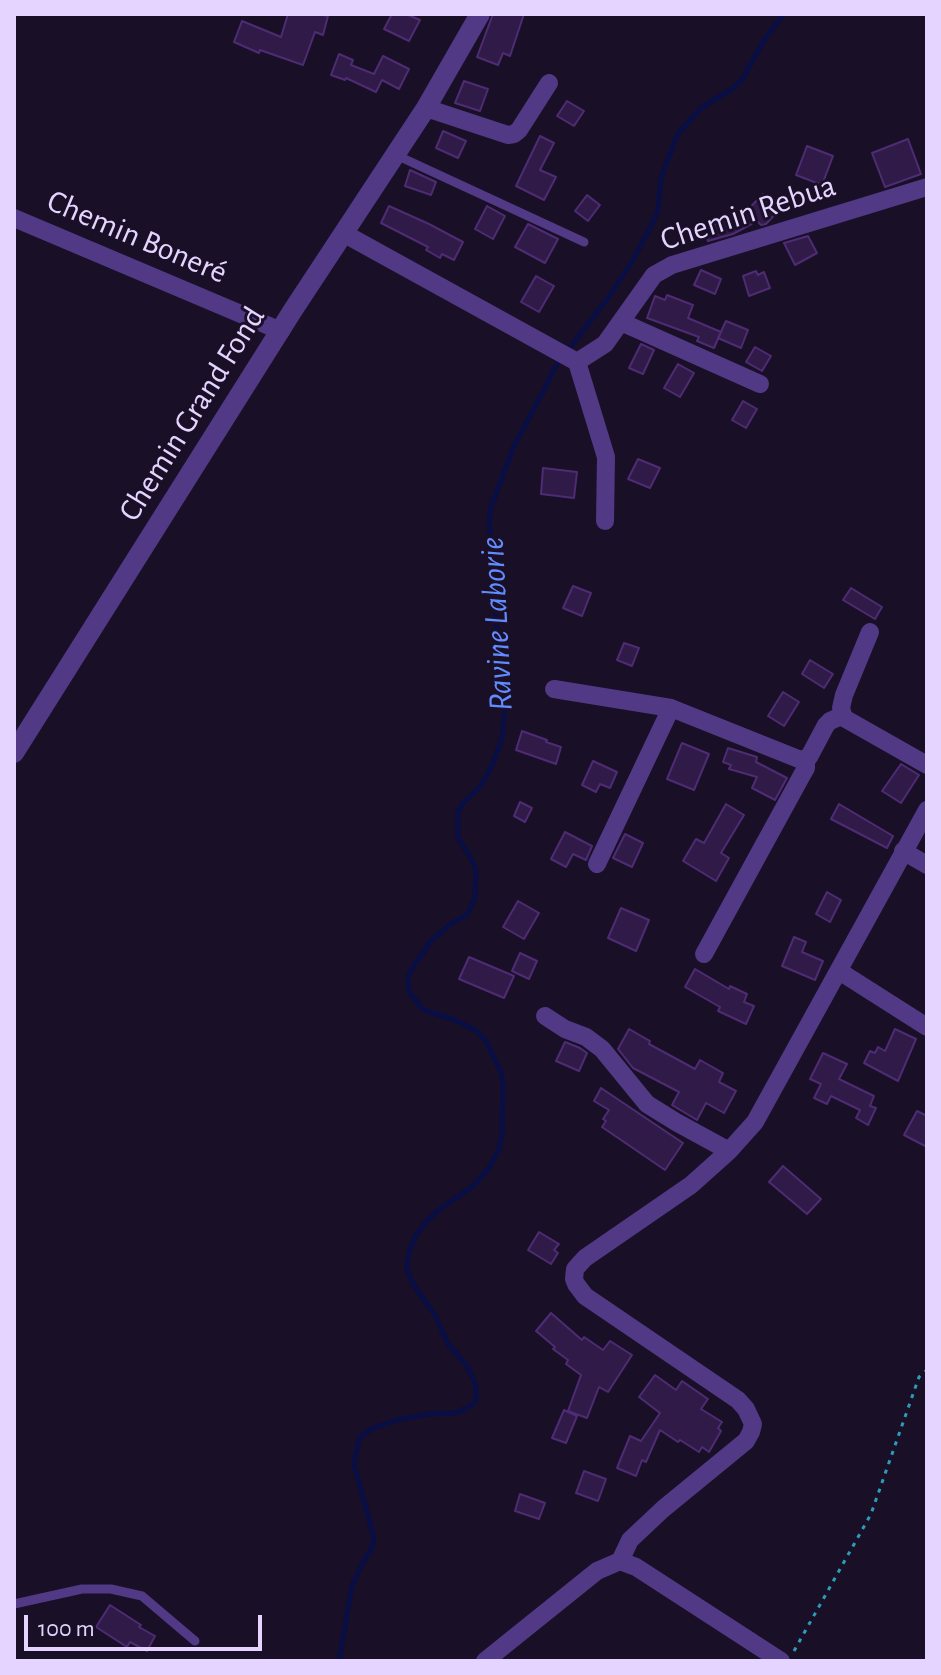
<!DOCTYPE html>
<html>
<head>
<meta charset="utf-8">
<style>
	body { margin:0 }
	#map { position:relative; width:941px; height:1675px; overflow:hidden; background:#190f26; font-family:"Alegreya Sans",sans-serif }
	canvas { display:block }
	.frame { position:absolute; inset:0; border:16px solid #e5d4ff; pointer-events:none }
	.scale { position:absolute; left:24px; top:1615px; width:238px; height:36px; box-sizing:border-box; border:4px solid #e5d4ff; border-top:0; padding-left:10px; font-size:24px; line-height:28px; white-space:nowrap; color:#e5d4ff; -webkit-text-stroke:6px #190f26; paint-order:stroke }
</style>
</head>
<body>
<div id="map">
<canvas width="941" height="1675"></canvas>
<div class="frame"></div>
<div class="scale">100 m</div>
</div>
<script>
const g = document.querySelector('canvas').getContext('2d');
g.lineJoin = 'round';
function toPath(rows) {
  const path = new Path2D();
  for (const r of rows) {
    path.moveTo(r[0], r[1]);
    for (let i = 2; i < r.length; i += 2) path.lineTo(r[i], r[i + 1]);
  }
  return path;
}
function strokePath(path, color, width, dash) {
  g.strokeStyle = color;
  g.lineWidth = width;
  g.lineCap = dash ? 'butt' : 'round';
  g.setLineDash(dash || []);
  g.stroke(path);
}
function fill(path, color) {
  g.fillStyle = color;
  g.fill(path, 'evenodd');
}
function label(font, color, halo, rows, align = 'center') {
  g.font = font + ' "Alegreya Sans",sans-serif';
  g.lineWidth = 6;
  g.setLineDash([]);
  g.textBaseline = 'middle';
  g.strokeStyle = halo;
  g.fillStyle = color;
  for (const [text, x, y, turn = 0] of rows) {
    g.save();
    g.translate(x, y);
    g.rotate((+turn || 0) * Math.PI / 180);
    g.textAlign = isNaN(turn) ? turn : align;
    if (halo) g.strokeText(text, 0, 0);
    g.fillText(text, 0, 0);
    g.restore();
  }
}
strokePath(toPath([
	[568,350,608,298,633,260,653,222,658,210,661,178,677,135,701,108,732,89,742,80,764,40,784,14],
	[339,1661,352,1586,363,1562,371,1550,374,1538,354,1464,359,1438,371,1429,397,1420,429,1414,456,1413,470,1406,475,1402,476,1396,476,1386,467,1366,448,1344,435,1315,415,1287,407,1270,408,1255,416,1235,428,1220,441,1208,472,1187,489,1168,499,1149,502,1132,503,1082,500,1070,486,1041,477,1031,455,1020,424,1010,411,995,408,986,408,977,414,965,431,941,452,923,467,915,475,898,476,870,471,858,458,838,458,811,464,802,480,787,491,768,502,739,506,697,498,646,493,581,495,566,489,523,491,507,514,446,545,388,554,369,561,358]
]), '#090e45', 5);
const building = toPath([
	[288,14,319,14,328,16,323,35,315,32,303,65,260,50,259,53,234,42,242,21,281,37,288,14],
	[392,14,406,14,420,20,409,41,384,29,392,14],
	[493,14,524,14,510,56,503,53,498,65,477,57,493,14],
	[339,54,353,60,351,65,374,74,383,56,409,69,399,89,382,80,376,92,346,78,345,80,331,75,339,54],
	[464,81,488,89,480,111,455,103,464,81],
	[567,101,584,111,574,126,557,116,567,101],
	[443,131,466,141,458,158,436,148,443,131],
	[540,136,554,143,540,170,556,177,544,200,516,186,540,136],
	[908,139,921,174,885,187,872,153,908,139],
	[807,146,833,156,822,185,796,175,807,146],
	[410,170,436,182,431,195,405,186,410,170],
	[763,194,779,210,766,224,761,225,757,221,733,234,708,241,703,231,731,216,735,223,763,194],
	[587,195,600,205,588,221,575,211,587,195],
	[389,206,429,224,463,242,454,260,442,254,440,258,426,250,428,247,381,223,389,206],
	[487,206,505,216,493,239,475,229,487,206],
	[528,224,558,239,545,263,515,247,528,224],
	[808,236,817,253,795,265,784,243,808,236],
	[701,270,721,279,715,294,694,285,701,270],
	[756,271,758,275,764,272,770,288,749,296,743,276,756,271],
	[536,276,554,286,539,312,521,302,536,276],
	[667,295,693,305,688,318,721,332,714,348,697,341,699,337,647,318,655,296,665,300,667,295],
	[726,321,748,330,741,348,718,338,726,321],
	[641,344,654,350,643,374,629,368,641,344],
	[755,347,771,356,762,371,746,362,755,347],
	[678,364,694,373,680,397,664,388,678,364],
	[743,401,757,409,746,428,732,420,743,401],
	[638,459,660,468,650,488,628,479,638,459],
	[543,468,577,472,574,498,541,494,543,468],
	[573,586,591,593,582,616,563,608,573,586],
	[851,588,882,607,875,619,843,600,851,588],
	[624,643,639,648,632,666,617,660,624,643],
	[810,660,833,674,824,688,802,674,810,660],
	[783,692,799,702,784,726,768,716,783,692],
	[522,731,547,740,546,742,561,747,556,764,516,750,522,731],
	[682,743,709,754,694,790,667,779,682,743],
	[728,748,757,757,756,762,787,778,775,800,752,788,757,777,729,769,731,765,723,762,728,748],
	[593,761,617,772,610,788,600,784,596,792,582,785,593,761],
	[901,764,919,775,901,803,882,791,901,764],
	[520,802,532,808,525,822,514,816,520,802],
	[726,804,744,815,721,853,729,858,716,881,683,861,696,839,704,843,726,804],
	[839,804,893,836,887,848,831,819,839,804],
	[565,832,592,846,586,860,573,854,566,867,551,859,565,832],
	[625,834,643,843,632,867,613,858,625,834],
	[827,892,841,900,830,922,816,914,827,892],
	[518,901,539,913,524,939,503,927,518,901],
	[621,908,649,920,636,951,608,938,621,908],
	[794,937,806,942,802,952,823,961,815,980,782,966,794,937],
	[520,953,537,961,529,979,512,971,520,953],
	[469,957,514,976,504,998,459,979,469,957],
	[695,969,729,989,730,986,747,994,744,1002,754,1006,746,1024,718,1011,720,1007,685,987,695,969],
	[629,1029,650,1041,649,1044,695,1069,700,1060,723,1073,719,1082,736,1091,724,1113,706,1103,697,1120,672,1105,679,1092,633,1068,618,1049,629,1029],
	[895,1029,916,1039,898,1081,864,1063,870,1051,875,1053,878,1047,885,1051,895,1029],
	[565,1042,580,1048,587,1053,579,1071,556,1061,565,1042],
	[823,1053,847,1064,839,1079,874,1096,870,1106,876,1108,868,1125,856,1118,860,1110,831,1096,827,1104,814,1098,821,1084,810,1079,823,1053],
	[601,1088,683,1143,665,1170,602,1127,606,1121,603,1119,609,1110,594,1101,601,1088],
	[917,1111,927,1116,927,1147,904,1135,917,1111],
	[783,1166,821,1199,807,1214,769,1182,783,1166],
	[539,1232,559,1244,554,1250,558,1253,551,1264,528,1250,539,1232],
	[551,1313,582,1340,584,1337,603,1350,610,1341,632,1355,608,1392,599,1387,587,1418,568,1411,581,1375,566,1364,568,1360,553,1349,555,1347,536,1331,551,1313],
	[655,1375,676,1390,682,1381,708,1399,701,1409,722,1422,718,1428,721,1431,709,1452,702,1447,699,1452,680,1440,678,1442,660,1430,646,1462,642,1460,636,1476,617,1468,630,1436,641,1441,660,1413,639,1397,655,1375],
	[564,1410,577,1416,566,1443,552,1438,564,1410],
	[584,1471,606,1479,598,1501,576,1493,584,1471],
	[520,1494,545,1503,539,1519,515,1511,520,1494],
	[110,1605,141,1625,139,1627,155,1636,147,1651,130,1642,127,1647,96,1627,110,1605]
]);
fill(building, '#301a48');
strokePath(building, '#4e2c74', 2);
strokePath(toPath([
	[794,1651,871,1514,919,1377,927,1370]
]), '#2d9cba', 3, [4, 6]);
strokePath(toPath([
	[396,155,584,242],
	[14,1604,82,1589,111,1589,142,1596,195,1641]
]), '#513986', 9);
strokePath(toPath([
	[426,108,508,135,514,134,519,130,549,83],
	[14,218,281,331],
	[343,233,577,362,605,344,654,275,672,265,927,187],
	[621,322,760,384],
	[577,362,606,457,605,521],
	[554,689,671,708,801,760,809,757,826,725,830,721,839,717,844,718,927,765],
	[844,718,841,708,844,695,870,632],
	[903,851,927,865],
	[597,864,671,708],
	[704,954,802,775,806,768,806,759],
	[839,971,927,1027],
	[545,1016,565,1029,586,1037,602,1049,647,1104,676,1122,729,1151],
	[620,1561,630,1540,663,1509,746,1441,751,1432,753,1424,746,1409,738,1400,585,1296,576,1284,574,1279,575,1269,585,1258,691,1185,729,1151,755,1122,927,810],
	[485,1661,597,1571,620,1561,636,1567,781,1661]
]), '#513986', 18);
strokePath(toPath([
	[14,753,293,310,426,108,480,14]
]), '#513986', 20);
label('32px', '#e5d4ff', '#190f26', [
	["Chemin Rebua",748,213,-18],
	["Chemin Boneré",137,237,23],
	["Chemin Grand Fond",192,414,-58]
]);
label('italic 34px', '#628bff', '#190f26', [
	["Ravine Laborie",497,624,-93]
]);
</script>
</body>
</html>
